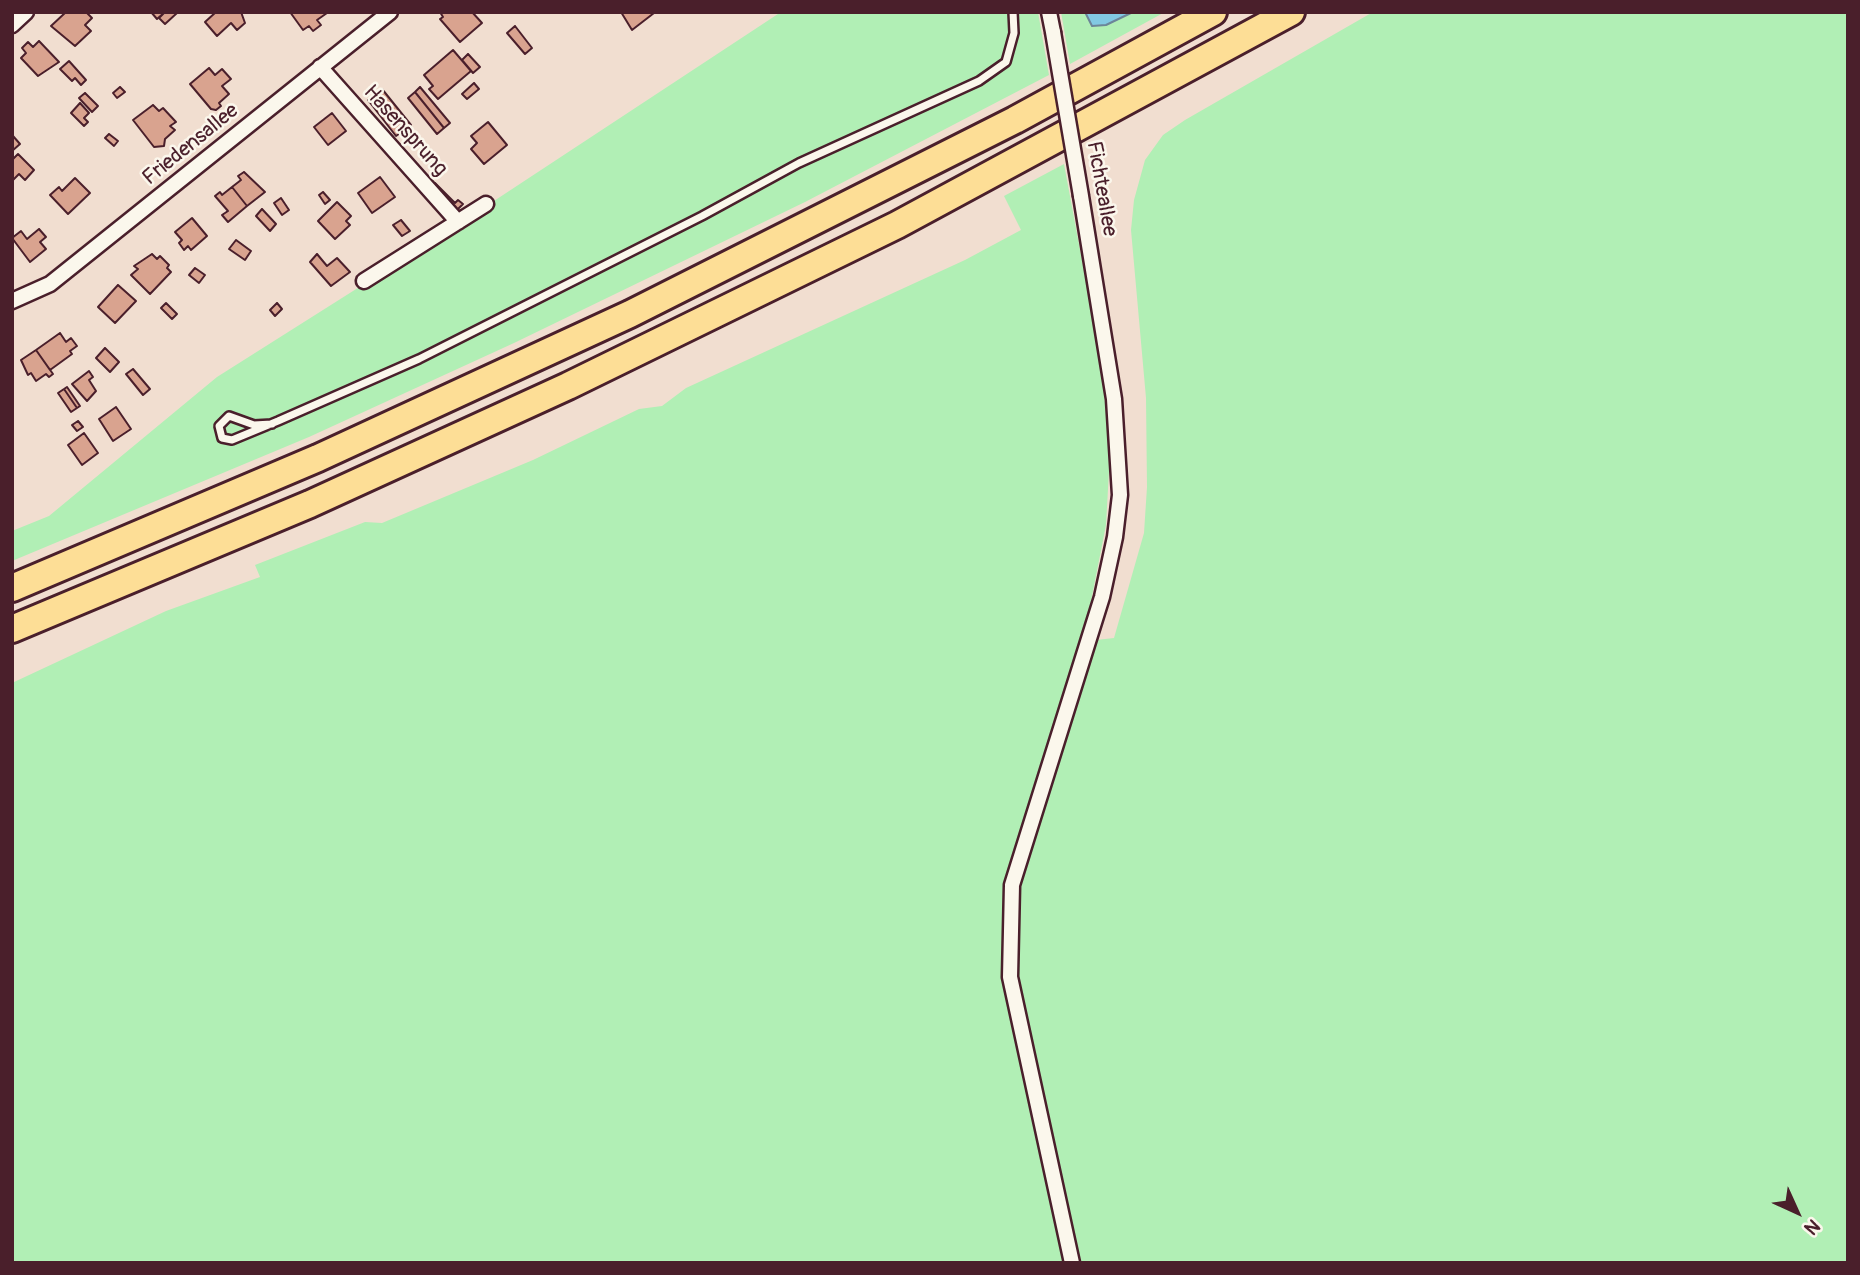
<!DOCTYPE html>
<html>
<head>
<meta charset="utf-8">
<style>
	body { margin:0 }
	#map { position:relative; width:1860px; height:1275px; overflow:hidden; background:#f1ded0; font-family:Pangolin,sans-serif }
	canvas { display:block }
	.frame { position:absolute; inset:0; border:14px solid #4a1f2b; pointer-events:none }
	.north { position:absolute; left:1762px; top:1177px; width:70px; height:70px; -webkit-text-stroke:5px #fbf7ec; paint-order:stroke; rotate:135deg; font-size:19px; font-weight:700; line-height:28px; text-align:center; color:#4a1f2b }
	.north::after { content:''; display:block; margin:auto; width:24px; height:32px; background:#4a1f2b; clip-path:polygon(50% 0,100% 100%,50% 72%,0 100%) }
</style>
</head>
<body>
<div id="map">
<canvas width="1860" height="1275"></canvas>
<div class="frame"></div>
<div class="north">N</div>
</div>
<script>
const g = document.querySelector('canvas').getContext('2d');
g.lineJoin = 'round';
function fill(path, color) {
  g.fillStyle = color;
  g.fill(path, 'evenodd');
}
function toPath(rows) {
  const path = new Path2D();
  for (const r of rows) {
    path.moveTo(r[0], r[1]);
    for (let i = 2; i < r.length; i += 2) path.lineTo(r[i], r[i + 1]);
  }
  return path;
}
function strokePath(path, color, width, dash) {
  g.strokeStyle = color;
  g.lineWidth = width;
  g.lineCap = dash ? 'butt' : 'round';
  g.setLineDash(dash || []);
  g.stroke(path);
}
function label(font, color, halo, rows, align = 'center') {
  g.font = font + ' Pangolin,sans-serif';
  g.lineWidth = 5;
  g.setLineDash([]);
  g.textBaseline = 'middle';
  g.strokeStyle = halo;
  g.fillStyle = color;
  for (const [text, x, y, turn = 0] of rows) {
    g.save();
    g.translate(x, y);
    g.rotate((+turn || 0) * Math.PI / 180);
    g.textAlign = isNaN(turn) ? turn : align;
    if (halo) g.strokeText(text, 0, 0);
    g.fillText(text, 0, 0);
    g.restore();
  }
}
fill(toPath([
	[781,12,1038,12,1049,75,805,202,514,343,309,437,12,561,12,531,49,516,217,377,459,224],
	[1061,12,1085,12,1093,26,1106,25,1133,12,1165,12,1070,64],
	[1373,12,1848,12,1848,1263,12,1263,12,683,166,611,260,577,255,565,365,522,382,523,533,460,639,409,662,406,686,388,965,260,1021,230,1004,196,1064,164,1101,362,1110,453,1106,525,1084,637,1096,640,1114,638,1144,533,1147,487,1146,398,1131,230,1134,200,1145,160,1163,135,1185,120]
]), '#b1efb5');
const water = toPath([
	[1085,12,1133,12,1106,25,1092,26,1085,12]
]);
fill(water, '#82c9e3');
strokePath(water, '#6c8599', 2);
const building = toPath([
	[66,12,86,12,92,18,85,25,91,31,75,46,51,26,66,12],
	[151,12,165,12,157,19,151,12],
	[165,12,177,13,165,24,159,18,165,12],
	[216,12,241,12,245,23,237,30,231,23,217,36,205,22,216,12],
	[290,12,326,12,327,13,317,20,321,25,313,31,309,26,303,30,290,12],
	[472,12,482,23,460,42,440,19,443,17,440,12,472,12],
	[621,12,654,12,654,13,632,30,621,12],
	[515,26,532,48,525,54,507,33,515,26],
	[39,41,59,62,38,76,21,58,26,53,22,48,28,42,33,47,39,41],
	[453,50,471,71,438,99,429,89,433,86,424,75,453,50],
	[468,54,480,67,473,73,462,60,468,54],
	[69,61,86,80,81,85,75,78,72,81,60,69,69,61],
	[209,68,215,75,222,69,231,79,222,86,229,94,219,103,221,106,216,110,211,109,190,84,209,68],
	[474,83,479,89,467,99,462,94,474,83],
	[120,87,125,92,117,98,113,93,120,87],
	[420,87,450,123,444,128,415,92,420,87],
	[382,89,411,125,396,136,368,100,382,89],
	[415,92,444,128,437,134,408,98,415,92],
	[85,93,98,106,92,112,79,98,85,93],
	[80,103,89,113,84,118,88,122,84,126,71,113,80,103],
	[153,105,159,111,163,108,176,122,170,126,175,130,165,139,164,146,154,147,133,120,153,105],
	[332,113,346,131,328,145,314,127,332,113],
	[488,122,507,145,484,164,471,149,477,143,471,136,488,122],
	[109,134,118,141,114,146,105,138,109,134],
	[13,136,20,144,12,151,12,136,13,136],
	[18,154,34,170,25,180,19,174,12,181,12,160,18,154],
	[244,172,265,192,247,206,232,187,241,180,238,176,244,172],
	[380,177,395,197,372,213,358,193,380,177],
	[75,178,90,193,68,214,50,195,59,187,62,191,75,178],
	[435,183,455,203,458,200,463,204,455,212,431,187,435,183],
	[232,187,247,206,228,222,222,215,228,211,215,196,220,192,222,195,232,187],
	[323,192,330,200,325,204,319,195,323,192],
	[281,198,289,210,282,215,274,203,281,198],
	[337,202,351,216,346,221,350,225,335,239,318,221,337,202],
	[262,209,276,224,270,231,256,216,262,209],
	[192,218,207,236,191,250,188,246,184,250,179,243,182,240,175,232,192,218],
	[401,220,410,231,402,236,393,225,401,220],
	[39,229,46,237,40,242,46,249,30,262,12,238,21,231,27,239,39,229],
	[236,240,251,251,245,260,229,249,236,240],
	[152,254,157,259,160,256,169,265,167,268,171,272,150,294,131,275,138,269,134,266,152,254],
	[317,254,327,266,337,258,350,272,331,286,310,262,317,254],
	[195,268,205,275,199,283,189,275,195,268],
	[118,285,136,301,115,323,98,307,118,285],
	[166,303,177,314,172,319,161,308,166,303],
	[277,303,282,309,275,316,270,310,277,303],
	[60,333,66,342,71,338,77,346,70,351,72,354,50,370,36,350,60,333],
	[105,348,119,362,110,372,96,358,105,348],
	[36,350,53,374,49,377,46,374,36,381,31,373,28,375,21,360,36,350],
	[133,369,150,389,143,395,126,374,133,369],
	[89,371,93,377,89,380,96,391,87,401,72,384,89,371],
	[67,387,80,406,77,408,64,389,67,387],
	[64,389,77,408,71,412,58,393,64,389],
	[116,407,131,429,113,441,99,419,116,407],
	[78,421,83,427,77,431,72,425,78,421],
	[84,433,98,453,82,465,68,445,84,433]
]);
fill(building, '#d9a38f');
strokePath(building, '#4a1f2b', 2);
const lane = toPath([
	[272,424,254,425,229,416,219,426,222,438,232,440,278,421,419,359,702,216,799,163,979,81,1006,62,1014,33,1013,12]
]);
const street = toPath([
	[1049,12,1053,32],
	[12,25,26,12],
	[320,67,458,222],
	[364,281,486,204],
	[12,301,50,284,390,12],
	[1072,1263,1010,977,1012,885,1102,597,1115,537,1120,495,1114,399,1081,196]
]);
const highway = toPath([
	[12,588,318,458,630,314,1015,120,1213,12],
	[12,629,310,504,568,386,897,225,1291,12]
]);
strokePath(lane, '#4a1f2b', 12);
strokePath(street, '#4a1f2b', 19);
strokePath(highway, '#4a1f2b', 32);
strokePath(lane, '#fbf7ec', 7);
strokePath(street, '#fbf7ec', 14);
strokePath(highway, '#fdde96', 26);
const streetBridge = toPath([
	[1053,32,1081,196]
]);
strokePath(streetBridge, '#4a1f2b', 19, []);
strokePath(streetBridge, '#fbf7ec', 14);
label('21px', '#4a1f2b', '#fbf7ec', [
	["Hasensprung",405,131,48],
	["Friedensallee",191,145,-39],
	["Fichteallee",1101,189,80]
]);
</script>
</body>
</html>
